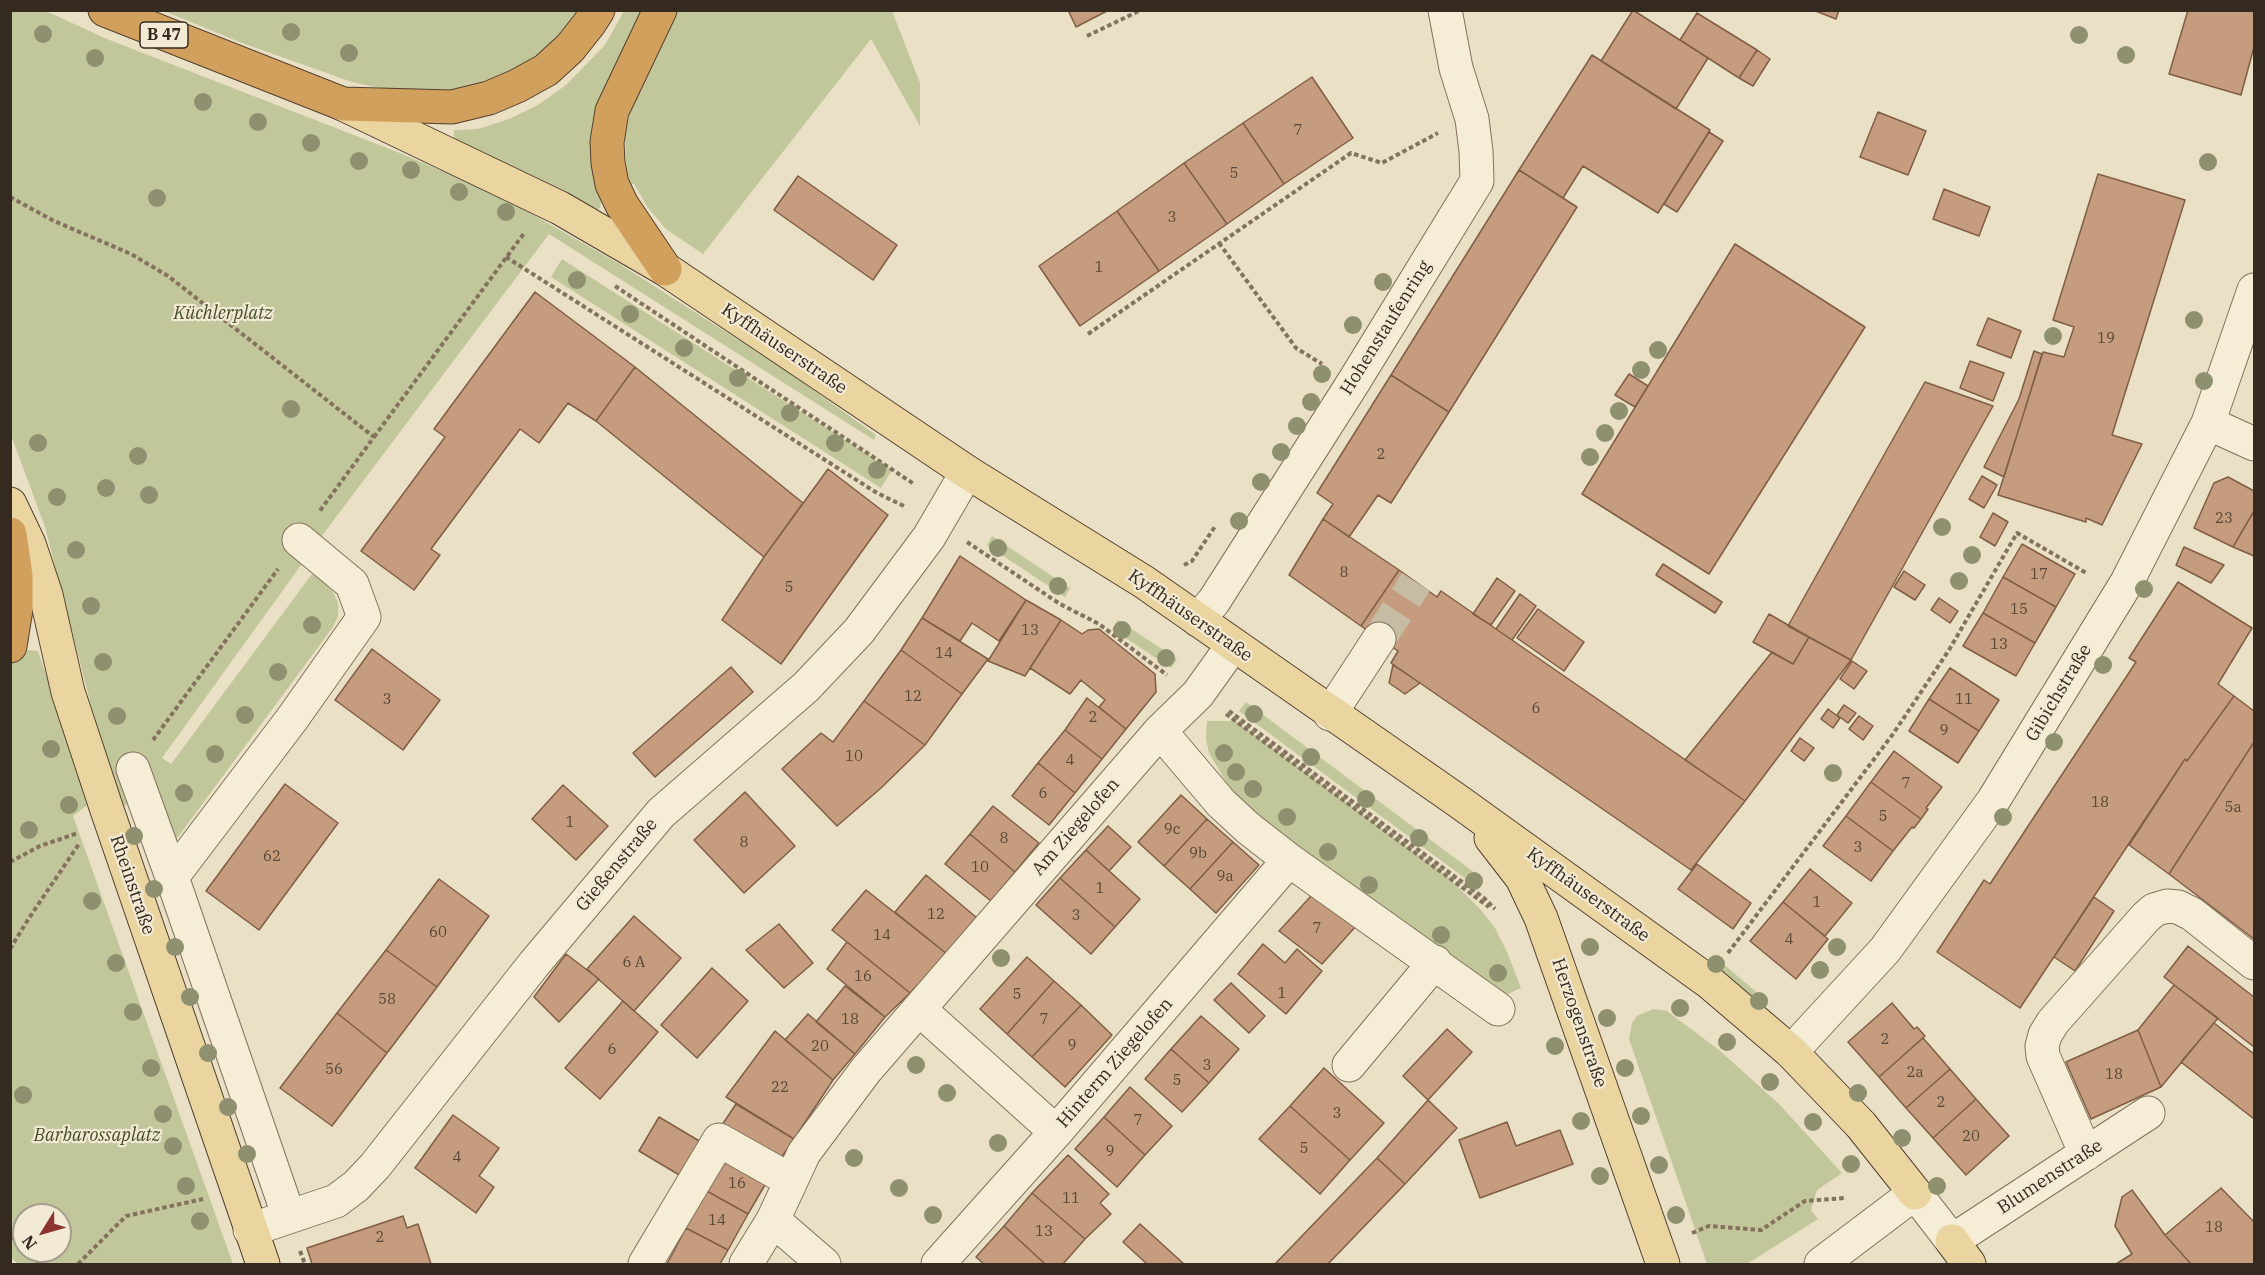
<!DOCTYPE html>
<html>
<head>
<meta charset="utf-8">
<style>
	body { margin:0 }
	#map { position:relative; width:2265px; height:1275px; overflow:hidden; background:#eae0c5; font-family:"IBM Plex Serif",serif }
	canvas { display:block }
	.frame { position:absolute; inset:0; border:12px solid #352a1f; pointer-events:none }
	.north { position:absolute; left:12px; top:1203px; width:60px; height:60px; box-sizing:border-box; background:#f2ead4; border:2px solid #a69d8c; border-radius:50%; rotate:233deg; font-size:16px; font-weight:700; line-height:24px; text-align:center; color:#352a1f }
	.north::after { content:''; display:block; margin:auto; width:21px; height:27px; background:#8d3332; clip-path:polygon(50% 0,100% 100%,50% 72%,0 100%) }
</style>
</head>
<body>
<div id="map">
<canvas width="2265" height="1275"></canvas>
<div class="frame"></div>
<div class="north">N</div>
</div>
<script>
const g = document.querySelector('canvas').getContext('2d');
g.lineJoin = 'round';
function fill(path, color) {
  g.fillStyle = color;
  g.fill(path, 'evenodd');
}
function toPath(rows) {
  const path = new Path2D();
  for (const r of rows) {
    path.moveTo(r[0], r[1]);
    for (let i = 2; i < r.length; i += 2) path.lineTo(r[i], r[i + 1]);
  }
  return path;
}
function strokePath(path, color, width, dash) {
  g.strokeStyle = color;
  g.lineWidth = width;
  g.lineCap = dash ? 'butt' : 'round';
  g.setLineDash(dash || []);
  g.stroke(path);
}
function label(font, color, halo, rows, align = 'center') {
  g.font = font + ' "IBM Plex Serif",serif';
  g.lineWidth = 4.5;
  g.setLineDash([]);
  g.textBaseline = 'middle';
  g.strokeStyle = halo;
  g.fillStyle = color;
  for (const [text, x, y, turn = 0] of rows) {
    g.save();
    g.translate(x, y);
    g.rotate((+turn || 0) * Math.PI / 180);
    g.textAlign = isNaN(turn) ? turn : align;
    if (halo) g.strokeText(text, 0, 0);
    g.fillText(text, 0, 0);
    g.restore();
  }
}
fill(toPath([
	[11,10,46,11,107,39,400,153,477,186,530,213,618,263,784,369,876,435,874,440,549,234,327,529,162,758,171,764,312,574,326,584,333,592,338,603,338,616,333,627,175,841,151,773,120,812,110,766,91,705,45,527,11,435],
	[164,11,585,11,560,43,496,82,450,92,402,93,352,82,242,43],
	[624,11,643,11,597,171,601,202,600,208,594,211,454,141,454,130,478,129,509,119,538,105,566,85,605,45],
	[676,11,892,11,920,83,920,126,871,39,703,254,666,229,648,208,634,184,630,184,626,163,625,137,631,108,658,55],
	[562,259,892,470,881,488,551,277],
	[992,536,1070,588,1065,597,987,545],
	[1118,620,1177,659,1171,668,1112,629],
	[10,649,38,651,90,803,73,816,233,1264,18,1264,11,1258],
	[24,1215,60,1215,60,1251,24,1251],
	[1246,702,1483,879,1477,887,1239,711],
	[1207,721,1236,721,1448,877,1481,910,1495,928,1507,952,1521,988,1508,994,1501,993,1299,848,1250,808,1229,787,1209,753,1206,739],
	[1713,955,1769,1003,1763,1010,1707,963],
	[1653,1009,1667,1011,1719,1050,1779,1104,1842,1173,1817,1190,1811,1210,1818,1219,1747,1264,1707,1264,1629,1039,1632,1023,1637,1016]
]), '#c1c79a');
const building = toPath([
	[1068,10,1109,10,1076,27,1068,10],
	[1633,10,1708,58,1676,109,1601,61,1633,10],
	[1813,10,1839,10,1836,19,1813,10],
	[2188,10,2254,10,2254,47,2241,95,2169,74,2188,10],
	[1697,13,1757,50,1739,78,1680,40,1697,13],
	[1757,50,1770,59,1753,86,1739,78,1757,50],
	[1592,55,1710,130,1658,213,1583,166,1563,198,1519,170,1592,55],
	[1312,77,1353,138,1284,184,1243,123,1312,77],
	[1878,112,1926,131,1908,175,1860,157,1878,112],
	[1243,123,1284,184,1227,224,1184,163,1243,123],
	[1709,132,1723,141,1677,212,1664,204,1709,132],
	[1184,163,1227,224,1159,271,1117,211,1184,163],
	[1519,170,1577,207,1449,412,1391,375,1519,170],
	[2098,174,2185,200,2112,435,2142,444,2102,525,2086,518,2086,522,1998,495,2043,352,2064,357,2074,327,2053,320,2098,174],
	[798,176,897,245,873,280,774,210,798,176],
	[1944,189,1990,207,1979,236,1933,219,1944,189],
	[1117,211,1159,271,1080,326,1039,266,1117,211],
	[1735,244,1865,327,1709,574,1582,494,1735,244],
	[535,292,635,367,596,421,568,403,539,443,520,429,431,549,440,555,414,590,361,551,445,437,434,429,535,292],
	[1988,318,2021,331,2011,358,1977,345,1988,318],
	[2034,351,2042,354,2004,477,1984,467,2019,399,2034,351],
	[1970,361,2004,373,1993,401,1960,388,1970,361],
	[635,367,803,503,764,557,596,421,635,367],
	[1629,374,1648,386,1635,407,1615,395,1629,374],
	[1391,375,1449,412,1391,503,1378,495,1349,537,1323,519,1333,504,1317,493,1391,375],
	[1925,382,1993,406,1851,660,1788,626,1925,382],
	[828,469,888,515,781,664,722,620,764,557,828,469],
	[1982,476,1997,485,1984,508,1969,499,1982,476],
	[2228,477,2254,491,2254,511,2233,547,2194,528,2214,483,2228,477],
	[2254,511,2254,556,2233,547,2254,511],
	[1993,513,2008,522,1995,546,1980,537,1993,513],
	[1323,519,1399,570,1361,626,1289,575,1323,519],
	[2022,544,2075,574,2056,607,2003,577,2022,544],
	[2184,547,2224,565,2211,583,2176,565,2184,547],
	[960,556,1026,600,999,641,972,623,960,641,922,618,960,556],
	[1663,564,1722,602,1715,613,1656,575,1663,564],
	[1399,570,1437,597,1441,591,1745,801,1691,870,1391,663,1398,651,1361,626,1399,570],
	[1904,571,1925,585,1915,600,1894,587,1904,571],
	[2003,577,2056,607,2035,643,1983,613,2003,577],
	[1497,578,1515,591,1491,625,1473,614,1497,578],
	[2178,582,2252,628,2218,684,2234,696,2187,761,2185,759,2020,1008,1937,952,1984,880,1990,884,2136,662,2129,658,2178,582],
	[1520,594,1536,606,1512,640,1496,629,1520,594],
	[1939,598,1958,611,1950,623,1931,610,1939,598],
	[1026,600,1061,620,1025,676,988,661,1026,600],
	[1538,609,1584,642,1564,671,1517,638,1538,609],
	[1983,613,2035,643,2016,676,1963,646,1983,613],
	[1769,614,1809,637,1793,664,1753,642,1769,614],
	[922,618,988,659,962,694,901,650,922,618],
	[1061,620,1082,634,1088,630,1099,629,1155,674,1156,692,1126,729,1099,707,1105,700,1081,680,1070,694,1030,668,1061,620],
	[1809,637,1851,660,1745,801,1685,760,1772,652,1793,664,1809,637],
	[372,649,440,700,403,750,335,700,372,649],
	[901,650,962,694,925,745,864,701,901,650],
	[1852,661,1867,671,1854,689,1840,679,1852,661],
	[1393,665,1420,683,1405,694,1389,683,1393,665],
	[731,667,753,692,655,777,633,753,731,667],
	[1950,668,1999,700,1979,731,1929,699,1950,668],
	[2234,696,2254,711,2254,742,2169,874,2129,845,2185,759,2187,761,2234,696],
	[1087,698,1126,729,1102,759,1065,730,1087,698],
	[1929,699,1979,731,1958,763,1909,731,1929,699],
	[864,701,925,745,881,788,837,826,782,769,821,733,833,742,864,701],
	[1844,705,1856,713,1848,723,1837,715,1844,705],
	[1828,709,1840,718,1833,728,1821,719,1828,709],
	[1859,716,1873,726,1863,740,1849,729,1859,716],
	[1065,730,1102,759,1075,793,1038,763,1065,730],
	[1800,738,1814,748,1804,761,1791,751,1800,738],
	[2254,742,2254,939,2169,874,2254,742],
	[1894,751,1942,787,1926,808,1928,809,1921,819,1871,782,1894,751],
	[1038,763,1075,793,1049,825,1012,796,1038,763],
	[1871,782,1921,819,1914,828,1912,827,1893,851,1846,816,1871,782],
	[285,784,338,823,259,930,206,891,285,784],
	[563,785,608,826,576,860,532,819,563,785],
	[745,792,795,846,744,893,694,840,745,792],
	[1181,795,1207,819,1164,866,1138,842,1181,795],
	[993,806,1039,843,1015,872,970,834,993,806],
	[1846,816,1893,851,1871,881,1823,846,1846,816],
	[1207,819,1233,842,1190,889,1164,866,1207,819],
	[1108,826,1131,847,1109,871,1086,850,1108,826],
	[970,834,1015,872,991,901,945,864,970,834],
	[1233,842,1259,865,1216,913,1190,889,1233,842],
	[1086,850,1140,899,1115,927,1060,878,1086,850],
	[1697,864,1751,903,1733,929,1678,889,1697,864],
	[1810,869,1852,903,1825,936,1783,902,1810,869],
	[926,875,977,918,947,954,895,912,926,875],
	[1060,878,1115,927,1091,954,1036,905,1060,878],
	[439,879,489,916,437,987,386,950,439,879],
	[866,890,947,954,910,993,832,930,866,890],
	[1312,895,1356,926,1322,964,1279,931,1312,895],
	[2094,897,2114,911,2075,971,2054,957,2094,897],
	[1783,902,1828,939,1796,979,1750,941,1783,902],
	[634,916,681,958,634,1011,587,969,634,916],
	[779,924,813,963,784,988,746,950,779,924],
	[847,942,910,993,885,1017,827,969,847,942],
	[1263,944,1285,963,1297,949,1322,971,1286,1014,1238,974,1263,944],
	[2188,946,2254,997,2254,1047,2164,977,2188,946],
	[386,950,437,987,387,1053,337,1013,386,950],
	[566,954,599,979,559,1022,534,997,566,954],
	[1027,957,1054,981,1007,1034,980,1009,1027,957],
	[712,968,748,1001,697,1058,661,1025,712,968],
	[1054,981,1081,1005,1032,1057,1007,1034,1054,981],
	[1231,983,1265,1016,1249,1033,1214,1000,1231,983],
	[2174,985,2218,1018,2161,1087,2138,1030,2174,985],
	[845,986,885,1017,855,1054,816,1022,845,986],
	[623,1001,658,1032,600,1099,565,1068,623,1001],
	[1892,1003,1914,1029,1917,1027,1925,1036,1879,1077,1848,1042,1892,1003],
	[1081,1005,1112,1035,1065,1087,1032,1057,1081,1005],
	[337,1013,387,1053,332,1126,280,1088,337,1013],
	[808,1014,855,1054,833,1080,785,1040,808,1014],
	[1201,1016,1239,1049,1209,1083,1171,1049,1201,1016],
	[2214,1023,2254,1054,2254,1119,2181,1062,2214,1023],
	[1447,1029,1472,1052,1428,1100,1403,1076,1447,1029],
	[2138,1030,2161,1087,2091,1119,2066,1062,2138,1030],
	[775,1031,833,1080,794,1139,726,1097,775,1031],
	[1923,1038,1950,1069,1906,1108,1879,1077,1923,1038],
	[1171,1049,1209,1083,1182,1112,1145,1079,1171,1049],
	[1324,1068,1384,1123,1350,1160,1290,1106,1324,1068],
	[1950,1069,1976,1099,1933,1138,1906,1108,1950,1069],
	[1130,1087,1172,1126,1145,1155,1104,1117,1130,1087],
	[1976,1099,2009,1136,1966,1175,1933,1138,1976,1099],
	[1428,1100,1457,1128,1405,1184,1377,1158,1428,1100],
	[736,1104,794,1139,779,1161,718,1131,736,1104],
	[1290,1106,1350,1160,1320,1194,1259,1139,1290,1106],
	[453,1115,499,1148,479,1176,494,1187,476,1213,415,1168,453,1115],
	[659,1117,701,1142,681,1176,639,1151,659,1117],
	[1104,1117,1145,1155,1117,1187,1075,1149,1104,1117],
	[1507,1122,1516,1146,1560,1130,1573,1164,1480,1198,1459,1140,1507,1122],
	[725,1153,769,1178,748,1214,705,1190,725,1153],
	[1068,1155,1109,1194,1100,1203,1111,1214,1085,1239,1032,1193,1068,1155],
	[1377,1158,1405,1184,1328,1264,1275,1264,1377,1158],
	[2221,1188,2254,1222,2254,1264,2191,1264,2165,1235,2221,1188],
	[705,1190,748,1214,728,1250,686,1228,705,1190],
	[2132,1190,2165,1235,2191,1264,2116,1264,2132,1254,2115,1226,2122,1197,2132,1190],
	[1032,1193,1085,1239,1063,1264,1045,1264,1004,1226,1032,1193],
	[403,1216,407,1228,418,1224,431,1264,312,1264,307,1248,403,1216],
	[1140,1224,1184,1264,1147,1264,1123,1242,1140,1224],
	[1004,1226,1045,1264,984,1264,976,1257,1004,1226],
	[686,1228,728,1250,720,1264,667,1264,686,1228]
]);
fill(building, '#c59d7e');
strokePath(building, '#805d45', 1.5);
strokePath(toPath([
	[1379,639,1416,582]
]), '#c6bca4', 33, [33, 16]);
const minor = toPath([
	[2208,423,2254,444],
	[1198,620,1214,601,1353,383,1477,181,1476,151,1472,119,1456,68,1445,10],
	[1330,714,1379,639],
	[1160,731,1221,803,1248,828,1289,860,1498,1009],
	[133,769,172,877,289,1217],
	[172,877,292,719,364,617,352,584,299,540],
	[919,1009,1056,1132],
	[1791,1052,1885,950,1993,801,2127,582,2208,423,2254,290],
	[1349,1065,1435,962],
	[2086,1154,2043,1056,2042,1046,2045,1035,2053,1022,2146,917,2154,910,2167,906,2178,907,2192,914,2254,963],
	[773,1220,824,1264],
	[250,1230,336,1201,356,1186,375,1166,534,964,661,813,806,687,859,631,929,537,967,472],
	[645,1264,719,1140,790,1180],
	[746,1264,773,1220,804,1153,866,1070,1160,731,1198,694,1233,645],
	[938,1264,1056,1132,1289,860],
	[1821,1264,1915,1193,1952,1241,2148,1113]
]);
const major = toPath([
	[343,104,560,208,665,269,967,472,1144,582,1458,801,1709,982,1791,1052,1861,1125,1915,1193],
	[10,504,29,544,46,595,68,692,106,807,263,1264],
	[1491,838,1522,878,1541,918,1663,1264],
	[1952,1241,1969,1264]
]);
const highway = toPath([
	[105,10,343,104,452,107,489,98,517,86,546,70,570,48,589,24,598,10],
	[660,10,612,111,607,142,608,163,612,184,622,205,665,269],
	[10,534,16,576,16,609,10,646]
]);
strokePath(minor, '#83725d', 35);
strokePath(major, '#524030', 35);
strokePath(highway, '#524030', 35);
strokePath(toPath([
	[1087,36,1141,10],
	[10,197,54,221,131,254,168,276,374,437,319,512],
	[1219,243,1296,348,1322,364],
	[506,257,877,493,906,507],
	[615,286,914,484],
	[1088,334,1351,153,1382,163,1438,133],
	[374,437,525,232],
	[967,542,1060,604,1099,624,1167,675],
	[1184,565,1192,561,1216,525],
	[1229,711,1484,898,1495,909],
	[1226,714,1489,907],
	[153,740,278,569],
	[10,862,40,846,78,833],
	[10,949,29,918,79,844],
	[1728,953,1893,734,1949,650,2017,533,2088,574],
	[1692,1233,1709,1226,1761,1230,1805,1201,1845,1198],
	[10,1236,24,1249],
	[26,1251,40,1264],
	[300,1251,305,1264],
	[78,1264,126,1216,203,1199]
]), '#83725d', 4, [4.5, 3]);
strokePath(minor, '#f6edd7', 33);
strokePath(major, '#ead4a0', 33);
strokePath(highway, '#d2a05d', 33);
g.fillStyle = '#8f906f';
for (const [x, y] of [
	[291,32],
	[43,34],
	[2079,35],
	[349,53],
	[2126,55],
	[95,58],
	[203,102],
	[258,122],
	[311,143],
	[359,161],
	[2208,162],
	[411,170],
	[459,192],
	[157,198],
	[506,212],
	[577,280],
	[1383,282],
	[630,314],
	[2194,320],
	[1353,325],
	[2053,336],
	[684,348],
	[1658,350],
	[1641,370],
	[1322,374],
	[738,378],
	[2204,381],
	[1311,402],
	[291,409],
	[1619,411],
	[790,413],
	[1297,426],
	[1605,433],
	[38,443],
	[835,443],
	[1281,452],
	[138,456],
	[1590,457],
	[877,470],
	[1261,482],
	[106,488],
	[149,495],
	[57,497],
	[1239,521],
	[1942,527],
	[998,548],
	[76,550],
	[1972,555],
	[1959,581],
	[1058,586],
	[2144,589],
	[91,606],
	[312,625],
	[1122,630],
	[1166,658],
	[103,662],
	[2103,665],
	[278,672],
	[1254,714],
	[245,715],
	[117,716],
	[2054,742],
	[51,749],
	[1224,753],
	[215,754],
	[1311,757],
	[1236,772],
	[1833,773],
	[1253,789],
	[184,793],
	[1366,799],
	[69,805],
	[1287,817],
	[2003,817],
	[29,830],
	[134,836],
	[1419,838],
	[1328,852],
	[1474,881],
	[1369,885],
	[154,889],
	[92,901],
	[1441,935],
	[175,947],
	[1590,947],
	[1837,947],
	[1001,958],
	[116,963],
	[1716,964],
	[1820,970],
	[1498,973],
	[190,997],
	[1759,1001],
	[1680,1008],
	[133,1012],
	[1607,1018],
	[1727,1042],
	[1555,1046],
	[208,1053],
	[916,1065],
	[151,1068],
	[1625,1068],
	[1770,1082],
	[947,1093],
	[1858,1093],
	[23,1095],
	[228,1107],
	[163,1114],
	[1641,1116],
	[1581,1121],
	[1813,1122],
	[1902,1138],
	[998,1143],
	[173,1146],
	[247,1154],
	[854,1158],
	[1851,1164],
	[1659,1165],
	[1600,1176],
	[186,1186],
	[1937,1186],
	[899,1188],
	[933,1215],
	[1676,1215],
	[200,1221]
]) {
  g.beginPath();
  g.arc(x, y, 9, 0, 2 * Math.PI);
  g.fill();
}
label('15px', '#594737', null, [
	["7",1298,131],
	["5",1234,174],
	["3",1172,218],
	["1",1099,268],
	["19",2106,339],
	["2",1381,455],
	["23",2224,519],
	["8",1344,573],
	["17",2039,575],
	["5",789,588],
	["15",2019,610],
	["13",1030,631],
	["13",1999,645],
	["14",944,654],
	["12",913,697],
	["3",387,700],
	["11",1964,700],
	["6",1536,709],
	["2",1093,718],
	["9",1944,731],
	["10",854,757],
	["4",1070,761],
	["7",1906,784],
	["6",1043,794],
	["18",2100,803],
	["5a",2233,808],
	["5",1883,817],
	["1",570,823],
	["9c",1172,830],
	["8",1004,839],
	["8",744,843],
	["3",1858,848],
	["9b",1198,854],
	["62",272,857],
	["10",980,868],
	["9a",1225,877],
	["1",1100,889],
	["1",1817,903],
	["12",936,915],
	["3",1076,916],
	["7",1317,929],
	["60",438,933],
	["14",882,936],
	["4",1789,940],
	["6 A",634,963],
	["16",863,977],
	["1",1282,994],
	["5",1017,995],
	["58",387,1000],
	["18",850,1020],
	["7",1044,1020],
	["2",1885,1040],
	["9",1072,1046],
	["20",820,1047],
	["6",612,1050],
	["3",1207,1066],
	["56",334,1070],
	["2a",1915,1073],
	["18",2114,1075],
	["5",1177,1081],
	["22",780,1088],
	["2",1941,1103],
	["3",1337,1114],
	["7",1138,1121],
	["20",1971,1137],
	["5",1304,1149],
	["9",1110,1152],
	["4",457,1158],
	["16",737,1184],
	["11",1071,1199],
	["14",717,1221],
	["18",2214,1228],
	["13",1044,1232],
	["2",380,1238]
]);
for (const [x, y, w] of [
	[164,35,48]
]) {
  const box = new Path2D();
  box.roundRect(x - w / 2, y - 13, w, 26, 4.5);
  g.fillStyle = '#f2ead4';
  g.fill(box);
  strokePath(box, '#352a1f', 1.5);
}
label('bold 16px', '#352a1f', null, [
	["B 47",164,35]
]);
label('italic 18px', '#454f28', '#f2ead4', [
	["Küchlerplatz",223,314],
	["Barbarossaplatz",97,1136]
]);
label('18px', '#352a1f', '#f2ead4', [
	["Hohenstaufenring",1386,328,-58],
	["Kyffhäuserstraße",784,349,34],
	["Kyffhäuserstraße",1190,616,35],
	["Gibichstraße",2059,693,-59],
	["Am Ziegelofen",1076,827,-49],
	["Gießenstraße",617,865,-50],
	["Rheinstraße",132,885,71],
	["Kyffhäuserstraße",1588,895,36],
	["Herzogenstraße",1579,1023,71],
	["Hinterm Ziegelofen",1115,1063,-49],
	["Blumenstraße",2050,1177,-33]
]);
</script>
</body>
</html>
